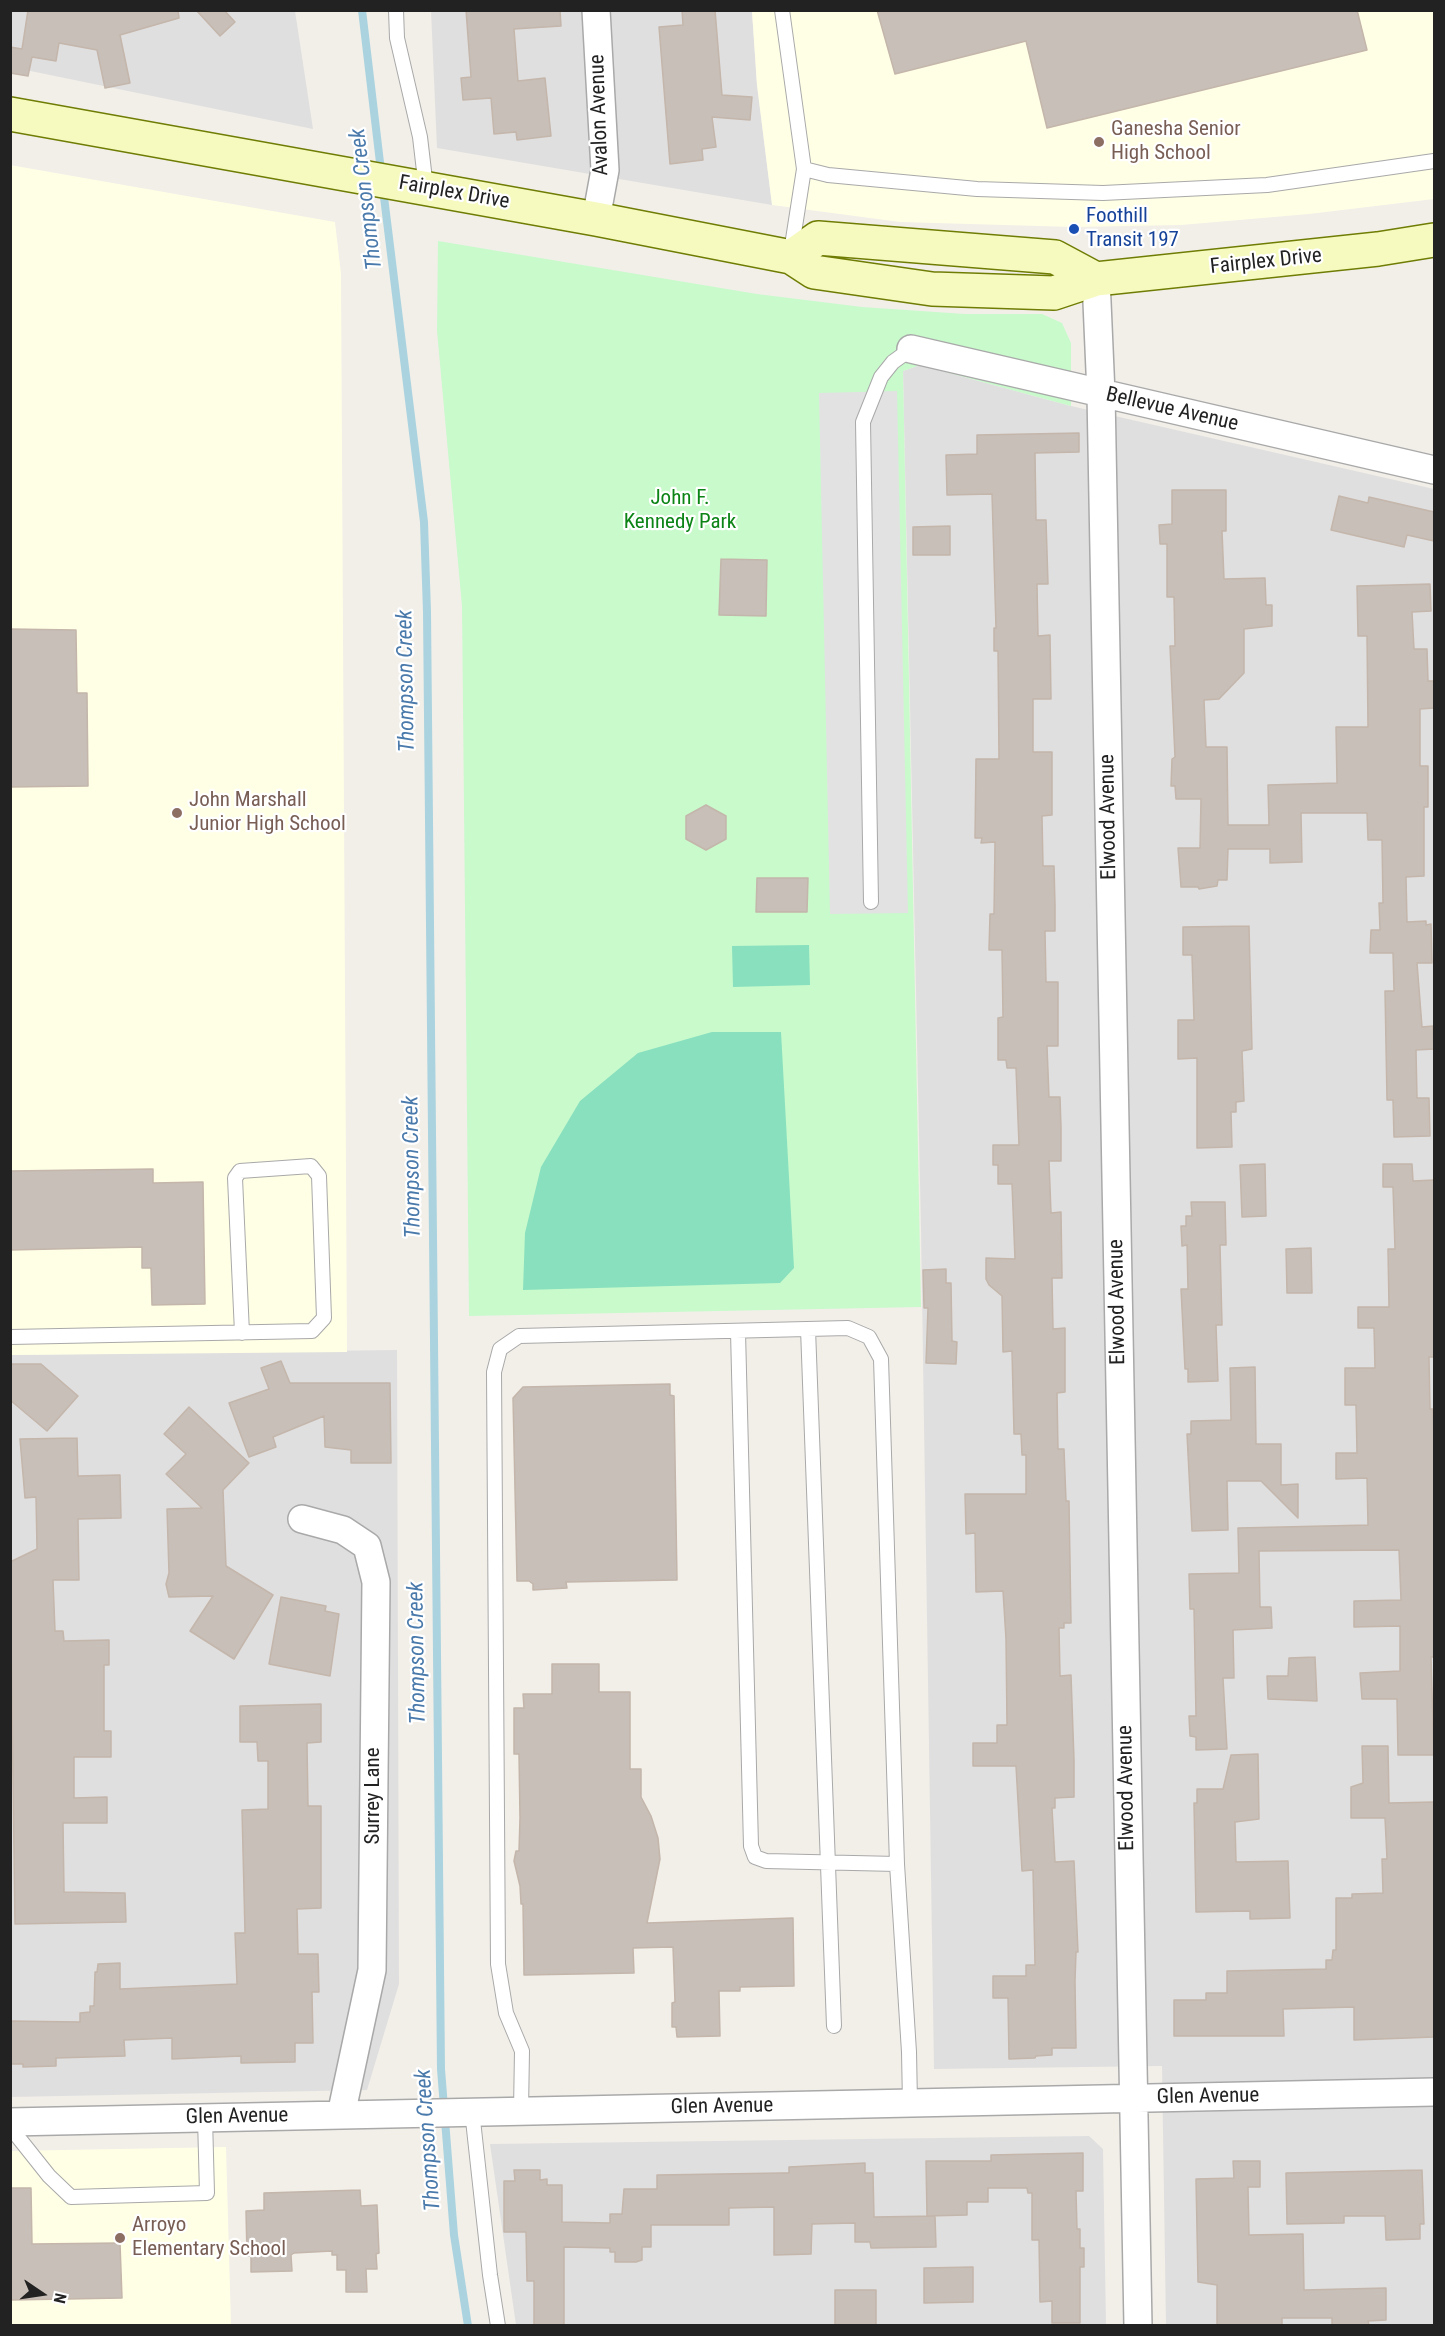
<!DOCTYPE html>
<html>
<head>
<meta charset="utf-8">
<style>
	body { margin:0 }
	#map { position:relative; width:1445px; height:2336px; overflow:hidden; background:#f2efe9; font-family:"Roboto Condensed",sans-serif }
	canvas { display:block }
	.frame { position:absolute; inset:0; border:12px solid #222; pointer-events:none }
	.north { position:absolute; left:12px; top:2264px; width:60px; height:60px; -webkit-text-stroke:4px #fff; paint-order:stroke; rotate:103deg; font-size:16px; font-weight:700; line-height:24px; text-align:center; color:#222 }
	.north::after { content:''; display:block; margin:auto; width:21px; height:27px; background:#222; clip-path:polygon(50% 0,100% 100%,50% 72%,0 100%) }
</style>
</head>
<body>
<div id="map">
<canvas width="1445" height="2336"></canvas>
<div class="frame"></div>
<div class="north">N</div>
</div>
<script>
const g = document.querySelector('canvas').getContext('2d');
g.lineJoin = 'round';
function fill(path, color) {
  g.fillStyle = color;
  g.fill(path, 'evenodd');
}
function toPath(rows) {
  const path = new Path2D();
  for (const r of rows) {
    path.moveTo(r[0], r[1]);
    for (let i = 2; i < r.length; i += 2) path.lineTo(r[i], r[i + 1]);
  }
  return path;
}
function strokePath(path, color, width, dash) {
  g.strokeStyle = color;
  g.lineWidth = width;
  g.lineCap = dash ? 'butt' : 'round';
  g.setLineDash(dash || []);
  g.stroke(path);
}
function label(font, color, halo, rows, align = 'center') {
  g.font = font + ' "Roboto Condensed",sans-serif';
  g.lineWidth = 4.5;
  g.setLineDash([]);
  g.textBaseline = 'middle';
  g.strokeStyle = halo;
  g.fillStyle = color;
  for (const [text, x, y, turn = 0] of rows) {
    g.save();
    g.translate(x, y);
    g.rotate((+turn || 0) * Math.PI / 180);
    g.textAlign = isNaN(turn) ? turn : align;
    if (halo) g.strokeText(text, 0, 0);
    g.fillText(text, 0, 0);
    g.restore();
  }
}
fill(toPath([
	[11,11,295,11,313,129,11,67],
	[431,11,752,11,757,85,772,205,437,148],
	[920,365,1071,406,1434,489,1434,2325,1166,2325,1162,2066,934,2069,921,1230,903,371],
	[397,1350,399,1984,367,2090,11,2097,10,1355],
	[1089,2136,1103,2149,1106,2325,516,2325,490,2144]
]), '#e0dfdf');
fill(toPath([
	[752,11,1434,11,1434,199,1309,214,1181,225,1074,227,900,222,772,205,757,85],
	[10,165,335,222,341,274,347,1352,11,1355],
	[226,2147,231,2325,11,2325,10,2151]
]), '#ffffe5');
fill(toPath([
	[438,241,757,294,862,307,965,314,1042,314,1062,323,1071,343,1071,406,920,365,903,371,921,1307,469,1316,462,606,437,331]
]), '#c8facc');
fill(toPath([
	[809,945,810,985,733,987,732,946],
	[712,1032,781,1032,794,1268,780,1283,523,1290,525,1233,541,1167,580,1101,638,1053]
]), '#88e0be');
fill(toPath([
	[897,391,908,913,830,914,819,393]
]), '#e2e2e2');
strokePath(toPath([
	[362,10,381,171],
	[383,189,424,522,427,612,441,2069,454,2235,468,2326]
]), '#aad3df', 8);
const building = toPath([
	[28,10,178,10,179,18,120,35,130,83,105,88,97,50,59,43,56,61,32,57,28,76,10,73,10,47,22,49,28,10],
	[196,10,224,10,235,22,220,36,196,10],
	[466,10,560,10,561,26,514,29,518,81,545,78,551,136,517,140,516,132,494,134,491,98,463,100,461,78,471,77,466,10],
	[682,10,715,10,722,95,752,97,750,120,712,117,716,147,702,149,703,160,670,164,659,27,683,25,682,10],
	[877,10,1357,10,1367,50,1047,128,1026,41,895,74,877,10],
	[1079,433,1079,452,1035,453,1036,520,1046,520,1048,584,1037,584,1038,636,1050,635,1051,699,1033,699,1033,752,1052,752,1052,815,1042,816,1043,866,1054,866,1055,905,1055,931,1045,931,1046,982,1058,982,1058,1046,1047,1046,1049,1097,1060,1097,1061,1128,1061,1161,1049,1161,1051,1213,1061,1212,1062,1278,1052,1278,1053,1329,1065,1328,1065,1392,1057,1393,1058,1449,1064,1449,1066,1501,1069,1501,1071,1623,1064,1623,1064,1628,1059,1628,1060,1676,1071,1675,1074,1760,1074,1797,1055,1798,1055,1808,1052,1808,1055,1862,1074,1861,1078,1952,1076,1952,1075,1981,1076,2048,1052,2048,1052,2055,1036,2056,1035,2058,1009,2059,1008,1998,993,1998,993,1976,1026,1976,1026,1965,1035,1965,1033,1870,1022,1871,1016,1766,973,1766,973,1743,997,1743,997,1725,1007,1725,1006,1639,1003,1591,976,1592,975,1533,966,1534,965,1494,1026,1494,1026,1455,1022,1455,1021,1434,1014,1434,1012,1351,1003,1352,1002,1296,989,1285,986,1279,986,1258,1015,1259,1012,1184,998,1184,998,1165,993,1165,993,1145,1019,1145,1016,1068,1007,1068,1006,1060,998,1060,998,1018,1003,1017,1002,950,989,950,990,914,994,914,995,842,981,843,982,838,975,838,976,759,999,759,998,651,994,651,994,628,996,628,992,494,947,495,946,455,977,454,977,435,1079,433],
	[1172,490,1226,490,1226,531,1222,531,1224,579,1265,578,1266,605,1272,605,1272,626,1244,629,1244,673,1219,699,1204,700,1206,747,1227,747,1228,825,1269,825,1268,785,1337,783,1336,727,1368,727,1367,636,1358,636,1357,586,1430,584,1431,611,1412,612,1414,649,1427,649,1428,681,1434,681,1434,708,1420,709,1420,766,1428,766,1428,807,1424,807,1424,876,1406,877,1407,922,1426,921,1426,925,1431,924,1432,963,1417,963,1422,1027,1433,1026,1434,1049,1416,1050,1417,1098,1429,1098,1430,1136,1394,1137,1393,1100,1387,1100,1385,991,1394,991,1393,953,1370,953,1371,930,1380,930,1379,903,1383,903,1382,840,1368,840,1367,813,1301,813,1302,862,1270,863,1270,849,1228,849,1227,880,1218,880,1217,886,1199,889,1198,887,1181,887,1178,848,1200,848,1201,799,1176,799,1175,786,1171,786,1172,759,1175,757,1170,646,1175,646,1174,597,1167,597,1167,544,1160,544,1159,525,1172,524,1172,490],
	[1339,496,1368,503,1369,497,1434,512,1434,541,1407,535,1404,547,1331,530,1339,496],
	[950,526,950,555,913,555,913,527,950,526],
	[721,559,767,560,766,616,719,615,721,559],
	[10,629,76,630,77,693,87,693,88,786,10,787,10,629],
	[706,805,726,816,726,839,706,850,686,839,686,816,706,805],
	[757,878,808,878,807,912,756,912,757,878],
	[1249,926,1252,1049,1242,1051,1244,1101,1236,1102,1236,1112,1231,1112,1232,1147,1197,1148,1197,1058,1178,1059,1178,1020,1194,1020,1192,955,1183,955,1183,927,1249,926],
	[1265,1164,1266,1216,1242,1217,1240,1165,1265,1164],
	[1383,1164,1412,1164,1413,1181,1434,1180,1434,1357,1429,1357,1430,1409,1433,1409,1434,1440,1434,1657,1431,1657,1434,1755,1398,1755,1397,1699,1362,1699,1360,1673,1400,1671,1400,1626,1354,1627,1354,1601,1401,1600,1399,1550,1259,1551,1260,1607,1271,1607,1272,1628,1233,1630,1234,1678,1223,1678,1227,1749,1196,1750,1196,1737,1190,1736,1189,1716,1196,1716,1194,1609,1190,1609,1189,1574,1239,1573,1238,1528,1368,1525,1367,1478,1336,1479,1336,1453,1357,1453,1356,1405,1345,1405,1345,1368,1375,1368,1374,1328,1358,1328,1358,1307,1389,1307,1388,1249,1395,1249,1393,1187,1383,1187,1383,1164],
	[153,1169,153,1183,203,1182,205,1304,152,1305,151,1268,142,1268,142,1247,10,1250,10,1171,153,1169],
	[1191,1202,1225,1202,1226,1245,1220,1245,1222,1325,1216,1325,1218,1381,1188,1382,1188,1369,1185,1369,1181,1289,1188,1289,1187,1245,1182,1246,1181,1226,1186,1226,1186,1216,1192,1216,1191,1202],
	[1311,1248,1312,1293,1287,1293,1286,1249,1311,1248],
	[946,1269,946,1283,951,1283,952,1341,957,1342,956,1364,926,1363,928,1308,924,1308,923,1270,946,1269],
	[281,1361,290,1383,390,1383,391,1463,351,1463,351,1450,325,1447,324,1416,273,1437,276,1447,249,1457,229,1403,269,1389,261,1368,281,1361],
	[10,1364,41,1364,78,1396,47,1431,10,1400,10,1364],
	[1255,1367,1256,1444,1281,1444,1281,1485,1298,1484,1298,1518,1261,1481,1227,1481,1228,1530,1192,1531,1187,1434,1191,1434,1191,1421,1231,1420,1230,1368,1255,1367],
	[670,1384,670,1395,674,1396,677,1580,566,1582,567,1588,533,1590,533,1584,529,1581,517,1581,513,1398,523,1387,670,1384],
	[189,1407,249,1463,223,1490,226,1566,273,1595,234,1659,190,1631,213,1596,169,1597,166,1584,169,1573,167,1509,202,1508,166,1474,186,1454,164,1434,189,1407],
	[77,1438,78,1476,120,1475,121,1518,78,1519,79,1580,53,1580,55,1631,63,1631,64,1641,109,1640,109,1665,104,1665,104,1731,111,1731,111,1757,74,1757,74,1798,107,1797,107,1823,63,1823,64,1892,125,1893,126,1922,15,1924,10,1562,37,1549,36,1497,25,1498,20,1439,77,1438],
	[281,1597,326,1606,325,1611,339,1614,330,1676,269,1664,281,1597],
	[1315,1657,1317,1701,1268,1699,1267,1676,1288,1676,1289,1658,1315,1657],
	[552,1664,599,1664,599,1692,630,1692,630,1769,641,1769,641,1797,651,1816,658,1838,660,1859,647,1923,793,1918,794,1986,740,1987,740,1991,719,1991,720,2036,677,2037,676,2027,672,2027,672,2003,675,2002,673,1947,633,1948,634,1973,524,1975,523,1904,521,1904,520,1886,514,1861,516,1851,519,1851,520,1818,519,1754,514,1754,514,1708,524,1708,523,1694,552,1694,552,1664],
	[321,1704,321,1742,307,1743,308,1806,321,1806,321,1908,297,1909,298,1954,318,1954,319,1992,312,1992,313,2043,295,2043,295,2062,241,2063,241,2056,172,2059,172,2038,124,2040,125,2056,56,2058,56,2066,23,2067,23,2064,10,2064,10,2021,80,2022,80,2013,90,2012,90,2006,94,2006,95,1972,97,1972,98,1964,120,1963,120,1989,237,1984,235,1933,245,1933,242,1810,268,1809,268,1761,258,1761,257,1742,240,1742,240,1706,321,1704],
	[1362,1746,1388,1746,1389,1803,1434,1802,1434,2037,1354,2040,1354,2007,1283,2009,1284,2036,1174,2036,1174,2000,1206,2000,1206,1993,1227,1993,1227,1971,1326,1969,1326,1960,1332,1960,1333,1950,1336,1950,1336,1898,1352,1898,1352,1894,1383,1893,1382,1859,1387,1859,1385,1818,1351,1818,1351,1787,1363,1783,1362,1746],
	[1258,1754,1259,1819,1235,1822,1236,1862,1288,1861,1290,1918,1250,1919,1250,1911,1196,1912,1194,1803,1197,1803,1197,1789,1223,1789,1231,1755,1258,1754],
	[1083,2153,1083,2191,1076,2191,1077,2229,1080,2229,1080,2248,1084,2248,1084,2267,1080,2267,1080,2323,1052,2323,1052,2301,1040,2302,1039,2240,1032,2240,1032,2193,1028,2193,1027,2188,988,2188,988,2202,967,2202,967,2215,927,2216,926,2161,991,2161,991,2155,1083,2153],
	[1233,2161,1260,2161,1260,2187,1248,2187,1249,2235,1303,2234,1304,2290,1386,2288,1386,2320,1368,2321,1369,2325,1332,2325,1332,2318,1282,2318,1282,2325,1217,2325,1217,2285,1198,2282,1196,2179,1234,2178,1233,2161],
	[865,2163,865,2173,873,2173,874,2217,935,2216,936,2247,871,2248,870,2242,855,2242,855,2223,812,2224,811,2254,774,2255,774,2207,729,2208,729,2225,651,2225,651,2247,642,2247,642,2260,636,2262,615,2262,615,2252,610,2252,610,2248,564,2247,564,2325,534,2325,534,2281,527,2281,526,2232,504,2232,504,2181,515,2181,514,2170,540,2170,540,2180,547,2179,547,2185,562,2185,562,2222,610,2223,610,2214,622,2214,624,2189,657,2189,657,2175,782,2173,789,2173,789,2167,865,2163],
	[1422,2170,1424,2224,1420,2224,1420,2239,1386,2240,1385,2216,1344,2216,1344,2223,1287,2224,1286,2173,1422,2170],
	[10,2188,31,2188,32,2244,120,2243,122,2298,10,2300,10,2188],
	[360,2190,361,2206,377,2205,379,2253,376,2254,377,2269,366,2269,367,2292,346,2292,346,2270,337,2270,337,2255,332,2255,332,2251,294,2253,291,2255,292,2271,251,2272,251,2256,247,2256,246,2211,264,2210,264,2193,360,2190],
	[973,2267,973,2302,924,2303,924,2268,973,2267],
	[835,2290,876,2290,876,2325,835,2325,835,2290]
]);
fill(building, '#c7bfb8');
strokePath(building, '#c4b6ab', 1.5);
const service = toPath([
	[396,10,397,38,420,137,426,188],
	[782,10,804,169,791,252],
	[804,169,828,175,977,189,1103,193,1267,185,1434,161],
	[871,902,863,422,881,377,893,362,911,349],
	[808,1329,834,2026],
	[738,1332,751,1846,755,1857,766,1861,897,1864],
	[10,1337,312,1331,324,1318,319,1176,311,1166,240,1171,235,1178,242,1333],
	[521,2110,522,2051,506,2013,498,1964,494,1372,500,1349,519,1336,848,1328,869,1337,881,1359,897,1864,909,2052,910,2103],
	[472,2111,490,2275,498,2326],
	[10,2127,49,2176,71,2197,207,2193,205,2118]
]);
const minor = toPath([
	[596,10,605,170,596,219],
	[1096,279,1101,394,1138,2326],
	[911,349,1434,470],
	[302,1519,343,1530,367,1546,376,1582,372,1970,341,2115],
	[10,2122,1434,2092]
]);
const secondary = toPath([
	[10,114,596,219,791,257,814,272,932,289,1054,293,1096,279,1378,249,1434,240],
	[791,257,818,238,1055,257,1096,279]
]);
strokePath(service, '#a9a9a9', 16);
strokePath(minor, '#a9a9a9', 30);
strokePath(secondary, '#707d05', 36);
strokePath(service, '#fff', 14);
strokePath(minor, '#fff', 27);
strokePath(secondary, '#f7fabf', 33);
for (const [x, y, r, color] of [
	[1099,142,6,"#8d6e63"],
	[1074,229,6,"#1a4fb4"],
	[177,813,6,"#8d6e63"],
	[120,2238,6,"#8d6e63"]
]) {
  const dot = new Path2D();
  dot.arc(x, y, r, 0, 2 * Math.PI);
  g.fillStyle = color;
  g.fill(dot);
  strokePath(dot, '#fff', 2);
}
label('21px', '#222', '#fff', [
	["Avalon Avenue",600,115,-92],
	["Fairplex Drive",454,193,10],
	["Fairplex Drive",1266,262,-6],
	["Bellevue Avenue",1172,410,13],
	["Elwood Avenue",1109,817,-91],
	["Elwood Avenue",1118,1302,-91],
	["Elwood Avenue",1127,1788,-91],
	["Surrey Lane",374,1796,-90],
	["Glen Avenue",1208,2097,-1],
	["Glen Avenue",722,2107,-1],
	["Glen Avenue",237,2117,-1]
]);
label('21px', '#785e54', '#fff', [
	["Ganesha Senior",1111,130],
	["High School",1111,154],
	["John Marshall",189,801],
	["Junior High School",189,825],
	["Arroyo",132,2226],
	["Elementary School",132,2250]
], 'left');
label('21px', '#164399', '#fff', [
	["Foothill",1086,217],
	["Transit 197",1086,241]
], 'left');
label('21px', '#0c8416', '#fff', [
	["John F.",680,499],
	["Kennedy Park",680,523]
]);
label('italic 22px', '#4a7aab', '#fff', [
	["Thompson Creek",367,199,-97],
	["Thompson Creek",407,681,-91],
	["Thompson Creek",413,1167,-91],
	["Thompson Creek",418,1653,-91],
	["Thompson Creek",429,2140,-94]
]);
</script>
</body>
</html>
